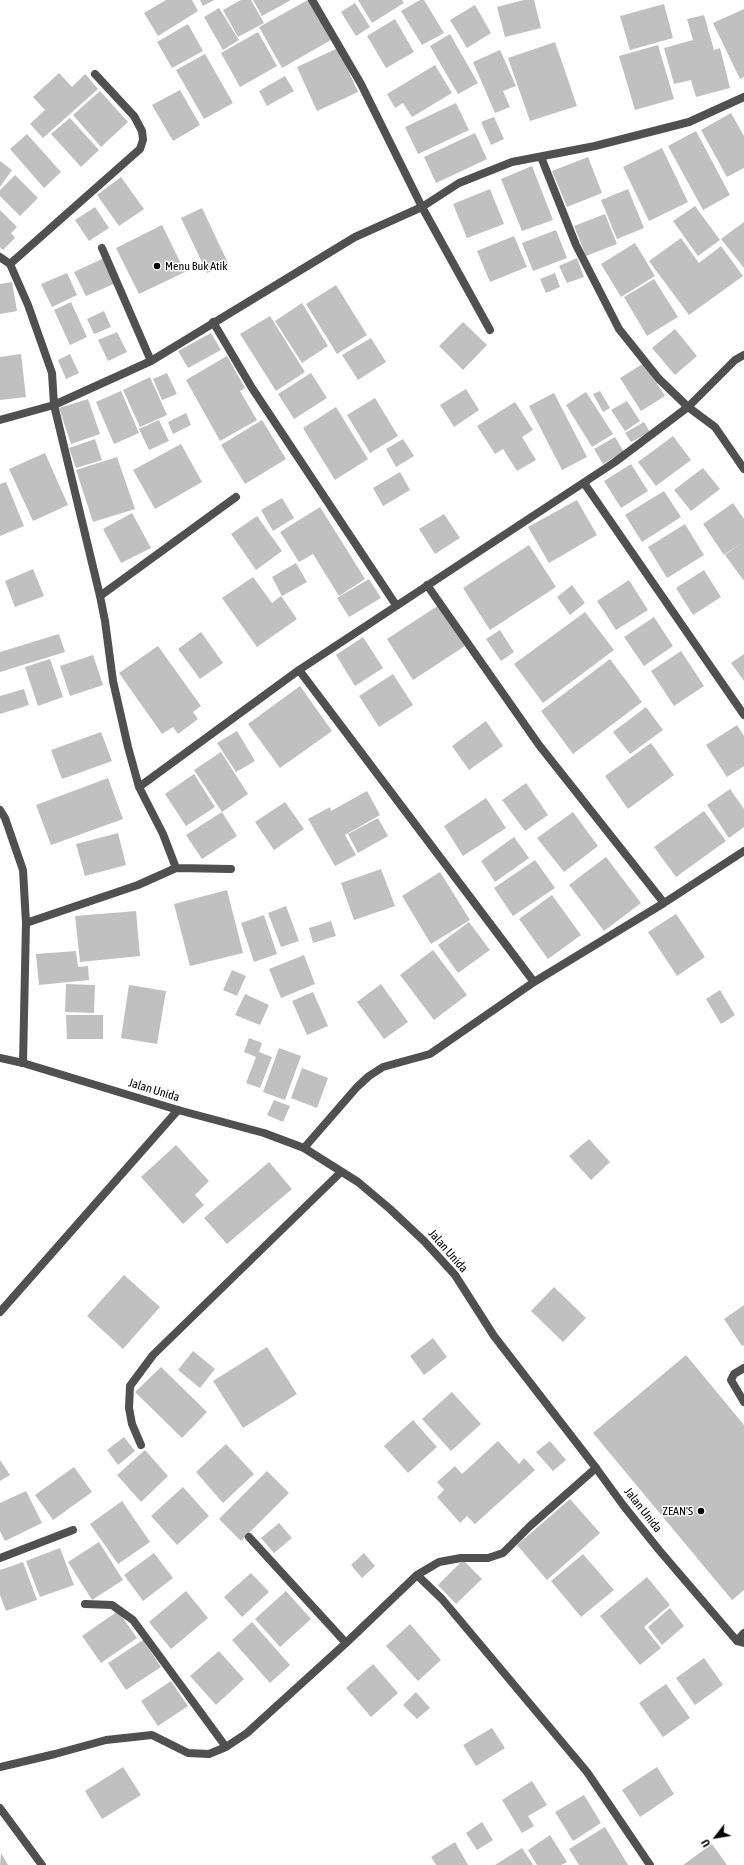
<!DOCTYPE html>
<html>
<head>
<meta charset="utf-8">
<style>
	body { margin:0 }
	#map { position:relative; width:744px; height:1865px; overflow:hidden; background:#fff; font-family:"Asap Condensed",sans-serif }
	canvas { display:block }
	.north { position:absolute; left:696px; top:1817px; width:40px; height:40px; -webkit-text-stroke:3px #fff; paint-order:stroke; rotate:239deg; font-size:11px; font-weight:700; line-height:16px; text-align:center; color:#000 }
	.north::after { content:''; display:block; margin:auto; width:14px; height:18px; background:#000; clip-path:polygon(50% 0,100% 100%,50% 72%,0 100%) }
</style>
</head>
<body>
<div id="map">
<canvas width="744" height="1865"></canvas>
<div class="north">U</div>
</div>
<script>
const g = document.querySelector('canvas').getContext('2d');
g.lineJoin = 'round';
function fill(path, color) {
  g.fillStyle = color;
  g.fill(path, 'evenodd');
}
function toPath(rows) {
  const path = new Path2D();
  for (const r of rows) {
    path.moveTo(r[0], r[1]);
    for (let i = 2; i < r.length; i += 2) path.lineTo(r[i], r[i + 1]);
  }
  return path;
}
function strokePath(path, color, width, dash) {
  g.strokeStyle = color;
  g.lineWidth = width;
  g.lineCap = dash ? 'butt' : 'round';
  g.setLineDash(dash || []);
  g.stroke(path);
}
function label(font, color, halo, rows, align = 'center') {
  g.font = font + ' "Asap Condensed",sans-serif';
  g.lineWidth = 3;
  g.setLineDash([]);
  g.textBaseline = 'middle';
  g.strokeStyle = halo;
  g.fillStyle = color;
  for (const [text, x, y, turn = 0] of rows) {
    g.save();
    g.translate(x, y);
    g.rotate((+turn || 0) * Math.PI / 180);
    g.textAlign = isNaN(turn) ? turn : align;
    if (halo) g.strokeText(text, 0, 0);
    g.fillText(text, 0, 0);
    g.restore();
  }
}
fill(toPath([
	[166,0,192,0,198,11,158,36,144,13],
	[200,0,214,0,203,6],
	[241,0,251,0,264,23,238,37,223,10],
	[253,0,291,0,262,16],
	[308,0,331,40,282,68,259,27],
	[358,0,402,0,404,3,372,23],
	[420,0,424,0,444,33,422,45,401,11],
	[524,0,534,0,541,28,505,37,497,7],
	[355,3,370,27,356,36,341,12],
	[664,4,673,38,630,50,620,16],
	[475,5,491,33,467,48,450,20],
	[219,8,239,40,223,50,204,17],
	[744,9,744,77,740,79,713,23],
	[704,15,714,50,720,48,730,88,696,97,691,80,674,84,664,48,693,40,687,19],
	[395,19,414,52,386,68,367,36],
	[188,24,203,51,172,68,157,42],
	[258,32,277,66,240,87,221,53],
	[450,34,478,83,458,94,430,46],
	[555,42,577,106,530,121,508,58],
	[658,45,674,99,635,110,619,56],
	[338,48,358,92,317,111,297,67],
	[500,50,516,86,503,91,510,107,495,113,473,62],
	[205,54,233,103,204,119,176,70],
	[435,65,452,93,412,117,403,103,395,108,387,94],
	[59,73,72,87,85,74,98,89,43,138,30,124,45,110,33,97],
	[285,76,294,91,267,106,259,91],
	[180,90,200,125,173,141,152,105],
	[100,91,128,122,101,147,73,115],
	[456,103,469,130,418,154,405,127],
	[731,113,744,136,744,168,727,177,701,130],
	[494,117,504,139,491,145,481,122],
	[70,118,99,150,81,167,51,134],
	[696,131,730,195,703,210,668,146],
	[475,133,487,159,436,183,424,157],
	[27,134,61,172,44,188,10,149],
	[662,148,688,202,649,221,623,167],
	[588,157,602,193,567,207,552,171],
	[0,161,12,170,0,187],
	[532,166,553,220,522,231,501,179],
	[15,175,38,198,20,216,0,196,0,190],
	[121,177,144,209,119,226,97,195],
	[490,189,504,224,467,238,453,204],
	[628,189,644,228,617,239,601,200],
	[695,206,720,240,698,256,673,221],
	[95,207,109,228,89,241,75,220],
	[202,208,228,263,207,273,181,218],
	[0,210,17,227,11,233,15,238,3,250,0,247],
	[605,214,617,244,586,256,574,226],
	[744,222,744,268,721,239],
	[162,225,185,272,139,294,116,248],
	[556,230,567,258,533,271,522,243],
	[514,236,527,267,490,282,477,251],
	[681,238,699,263,721,246,743,276,689,315,649,261],
	[635,243,655,276,621,297,601,264],
	[104,258,116,283,86,296,74,272],
	[577,258,584,277,567,283,559,266],
	[67,273,77,295,52,307,41,284],
	[555,273,560,287,546,293,540,279],
	[654,279,678,317,647,336,624,297],
	[12,282,17,311,0,314,0,284],
	[336,285,367,335,337,354,306,304],
	[71,302,87,337,70,345,54,310],
	[302,303,328,346,302,363,275,321],
	[104,311,111,327,94,334,87,319],
	[270,316,305,372,276,391,240,334],
	[463,322,487,345,463,370,439,346],
	[675,329,697,356,675,375,652,348],
	[117,332,127,352,108,361,98,340],
	[211,333,221,350,188,368,178,351],
	[371,338,386,362,358,380,342,355],
	[21,354,26,397,0,400,0,357],
	[70,354,79,373,66,379,58,360],
	[227,356,245,388,240,391,257,420,220,441,186,380],
	[644,363,665,396,641,411,620,378],
	[167,373,177,394,162,400,153,379],
	[311,373,327,398,294,419,278,394],
	[150,377,167,415,140,427,123,390],
	[466,389,479,410,454,427,440,405],
	[121,391,139,433,114,444,96,402],
	[600,391,610,408,603,412,593,394],
	[586,392,613,434,592,447,566,405],
	[554,393,587,457,562,470,529,406],
	[375,398,398,436,370,453,347,415],
	[88,399,100,434,71,444,59,408],
	[627,401,640,421,625,431,611,410],
	[515,402,533,430,522,437,536,460,517,471,503,449,495,454,477,426],
	[336,407,368,459,335,480,303,428],
	[186,413,191,425,173,434,168,422],
	[159,420,169,441,149,450,139,429],
	[262,420,286,459,245,484,221,445],
	[644,422,650,432,631,442,625,433],
	[673,436,691,460,656,486,638,462],
	[615,437,624,452,603,464,594,449],
	[95,439,102,460,76,468,69,448],
	[403,439,414,456,396,467,386,449],
	[181,444,202,482,155,509,133,470],
	[45,453,68,505,33,521,9,469],
	[117,457,135,509,93,522,76,470],
	[631,464,648,491,621,508,604,481],
	[703,468,720,489,691,511,674,490],
	[400,472,410,490,383,506,373,488],
	[6,482,24,526,0,536,0,484],
	[664,491,681,517,642,542,625,515],
	[282,498,294,518,273,531,261,510],
	[577,500,597,535,549,563,528,527],
	[733,503,744,519,744,541,724,555,703,524],
	[320,507,365,579,339,596,313,554,299,562,280,532],
	[132,513,151,548,121,563,103,529],
	[444,514,460,538,435,554,419,529],
	[257,516,282,551,256,570,231,534],
	[685,524,704,555,667,578,648,547],
	[744,541,744,581,725,555],
	[529,545,556,587,490,630,463,588],
	[296,563,307,582,282,596,272,577],
	[33,569,44,596,15,607,5,581],
	[704,570,721,597,693,615,676,588],
	[253,577,272,603,281,596,297,619,257,647,222,598],
	[369,579,381,598,349,617,337,598],
	[629,580,648,610,616,630,597,601],
	[572,585,585,603,570,615,557,597],
	[439,605,465,646,413,680,387,639],
	[585,612,614,650,543,703,514,664],
	[654,617,673,646,644,666,624,637],
	[500,630,514,652,501,661,486,639],
	[201,632,223,663,200,679,178,649],
	[59,634,65,652,0,672,0,652],
	[363,637,383,668,355,686,336,655],
	[158,646,201,706,193,712,198,719,178,734,173,727,162,734,119,673],
	[681,651,704,686,674,706,651,671],
	[744,654,744,681,731,663],
	[93,655,103,685,70,696,60,666],
	[50,659,63,697,38,706,25,667],
	[610,659,642,702,573,754,541,711],
	[393,674,413,705,379,727,359,696],
	[300,686,332,731,280,768,248,724],
	[24,689,29,705,0,714,0,696],
	[646,707,663,730,630,754,613,732],
	[486,721,503,746,469,770,452,746],
	[737,725,744,736,744,766,727,777,706,745],
	[237,731,255,761,236,772,217,743],
	[101,732,112,761,62,779,51,750],
	[651,743,674,775,628,809,605,776],
	[221,752,248,794,222,812,194,770],
	[194,774,215,807,186,826,165,794],
	[108,778,123,819,51,845,36,805],
	[526,783,548,815,525,831,502,800],
	[730,789,744,809,744,827,729,838,707,805],
	[367,791,380,815,345,835,356,855,335,866,308,819,330,807,331,811],
	[486,798,506,828,463,856,444,826],
	[285,802,304,829,274,850,255,822],
	[704,811,726,841,676,877,654,847],
	[222,812,237,836,202,859,186,835],
	[573,812,598,846,564,872,537,838],
	[378,818,388,836,358,853,348,834],
	[118,833,126,865,85,876,76,844],
	[514,837,529,858,495,882,481,861],
	[606,857,641,903,604,931,569,885],
	[535,860,555,888,513,916,494,888],
	[381,869,395,906,354,920,341,883],
	[440,872,470,920,431,944,402,896],
	[227,890,243,953,190,966,174,904],
	[552,895,581,935,548,959,519,919],
	[286,906,299,941,281,947,268,913],
	[136,911,140,956,80,962,75,916],
	[676,914,705,957,677,976,648,932],
	[264,915,277,954,254,962,241,923],
	[331,921,336,936,313,943,309,928],
	[469,922,490,950,458,973,438,945],
	[433,950,467,995,434,1020,400,975],
	[76,951,78,967,88,966,89,980,39,985,36,954],
	[304,955,315,984,281,998,269,969],
	[232,970,246,976,237,996,223,990],
	[66,984,95,985,94,1013,65,1012],
	[381,984,408,1022,384,1039,357,1002],
	[129,985,166,991,157,1044,121,1038],
	[720,990,735,1015,721,1024,706,999],
	[313,992,328,1026,307,1035,292,1001],
	[245,994,269,1005,260,1025,235,1015],
	[66,1015,103,1015,103,1039,67,1039],
	[249,1038,262,1043,259,1052,272,1057,260,1088,246,1083,256,1057,244,1052],
	[279,1048,301,1056,285,1100,263,1092],
	[302,1068,328,1078,317,1108,291,1098],
	[274,1100,290,1106,283,1122,267,1115],
	[589,1139,610,1162,591,1180,569,1156],
	[176,1145,209,1181,195,1195,204,1205,183,1224,141,1177],
	[269,1162,292,1189,227,1244,204,1218],
	[124,1275,160,1307,123,1349,87,1316],
	[554,1287,586,1318,563,1342,531,1311],
	[744,1305,744,1345,742,1346,724,1319],
	[433,1338,447,1357,424,1375,410,1356],
	[267,1347,297,1394,243,1428,213,1381],
	[193,1351,215,1369,200,1388,178,1370],
	[686,1355,744,1425,744,1590,732,1600,593,1433],
	[161,1367,207,1412,182,1438,135,1392],
	[452,1392,481,1424,451,1451,422,1419],
	[413,1420,437,1447,408,1473,384,1446],
	[124,1437,135,1451,118,1465,107,1450],
	[498,1441,519,1464,524,1458,535,1470,475,1524,467,1516,460,1523,437,1497,444,1490,437,1482,455,1466,462,1474],
	[550,1441,566,1460,553,1471,536,1452],
	[226,1444,254,1474,223,1503,196,1472],
	[145,1450,168,1476,141,1502,117,1475],
	[0,1460,10,1475,0,1481],
	[74,1467,92,1492,53,1520,35,1495],
	[267,1471,289,1493,241,1541,219,1519],
	[183,1487,209,1516,177,1545,151,1516],
	[26,1491,42,1523,5,1541,0,1531,0,1503],
	[570,1499,600,1533,547,1580,517,1545],
	[122,1501,150,1542,118,1564,90,1524],
	[279,1523,292,1538,274,1553,261,1538],
	[99,1542,123,1580,92,1600,68,1562],
	[60,1548,74,1585,40,1597,26,1561],
	[154,1553,173,1578,143,1601,124,1575],
	[364,1553,375,1566,362,1578,351,1565],
	[583,1554,614,1590,581,1617,551,1581],
	[463,1560,482,1579,456,1604,438,1585],
	[23,1562,37,1600,6,1611,0,1595,0,1570],
	[251,1573,269,1592,242,1617,224,1597],
	[647,1577,670,1605,644,1627,661,1648,640,1665,600,1616],
	[186,1591,208,1618,171,1649,149,1622],
	[286,1591,311,1619,280,1647,255,1619],
	[670,1608,684,1626,662,1645,648,1627],
	[118,1611,137,1638,101,1663,82,1636],
	[252,1622,290,1665,270,1683,232,1640],
	[410,1624,441,1660,418,1681,386,1646],
	[143,1640,161,1667,126,1690,108,1663],
	[219,1651,244,1679,216,1705,190,1676],
	[704,1658,723,1685,695,1705,676,1678],
	[373,1664,398,1693,371,1717,346,1688],
	[171,1681,188,1706,158,1726,141,1701],
	[666,1684,690,1718,663,1737,639,1703],
	[416,1692,430,1708,417,1719,403,1705],
	[492,1728,505,1748,476,1766,463,1745],
	[123,1767,141,1795,102,1819,85,1791],
	[657,1767,674,1794,640,1817,622,1790],
	[532,1781,547,1805,528,1816,534,1826,522,1833,502,1800],
	[584,1795,601,1823,573,1841,555,1812],
	[482,1822,493,1840,477,1850,466,1833],
	[605,1827,628,1865,579,1865,569,1849],
	[550,1835,567,1862,561,1865,537,1865,528,1850],
	[455,1842,468,1865,436,1865,431,1857],
	[712,1844,727,1865,683,1865],
	[522,1848,533,1865,495,1865],
	[1,1853,8,1865,0,1865]
]), '#c0c0c0');
strokePath(toPath([
	[312,0,361,84,422,207,490,330],
	[541,157,576,245,619,329,659,379,688,407,715,427,744,469],
	[102,248,151,361],
	[0,257,10,264,28,305,52,373,54,405,100,596,105,621,113,681,128,747,139,787,163,834,176,868,138,885,26,923,23,1063],
	[10,264,140,149,143,140,142,131,134,116,95,74],
	[213,322,252,388,396,605],
	[0,420,54,405,151,361,355,237,422,207,459,183,512,162,595,146,689,122,744,97],
	[584,483,744,715],
	[427,585,539,745,664,903],
	[100,596,236,497],
	[299,670,534,982],
	[139,787,299,670,615,462,688,407,735,360,744,355],
	[0,810,5,818,23,870,26,923],
	[176,868,231,869],
	[304,1148,357,1087,369,1076,383,1067,430,1054,534,982,664,903,744,851],
	[0,1312,178,1110],
	[744,1368,734,1374,731,1380,744,1402],
	[141,1445,132,1424,129,1408,130,1386,153,1355,341,1172],
	[249,1537,346,1643],
	[0,1558,73,1530],
	[417,1575,442,1599,587,1772,650,1865],
	[85,1604,112,1605,133,1620,226,1747],
	[737,1641,744,1633],
	[0,1767,55,1754,106,1740,152,1735,188,1753,209,1754,226,1747,247,1733,346,1643,417,1575,439,1562,461,1558,488,1558,503,1553,530,1526,596,1468],
	[0,1808,42,1865]
]), '#505050', 8);
strokePath(toPath([
	[0,1058,23,1063,178,1110,264,1133,304,1148,358,1182,390,1209,424,1241,455,1275,494,1336,596,1468,623,1505,659,1550,737,1641,744,1643]
]), '#505050', 8);
for (const [x, y, r, color] of [
	[157,266,4,"#000"],
	[701,1511,4,"#000"]
]) {
  const dot = new Path2D();
  dot.arc(x, y, r, 0, 2 * Math.PI);
  g.fillStyle = color;
  g.fill(dot);
  strokePath(dot, '#fff', 1.5);
}
label('12px', '#000', '#fff', [
	["Menu Buk Atik",165,266],
	["ZEAN'S",693,1511,"right"]
], 'left');
label('12px', '#000', '#fff', [
	["Jalan Unida",154,1090,17],
	["Jalan Unida",448,1251,49],
	["Jalan Unida",643,1510,52]
]);
</script>
</body>
</html>
